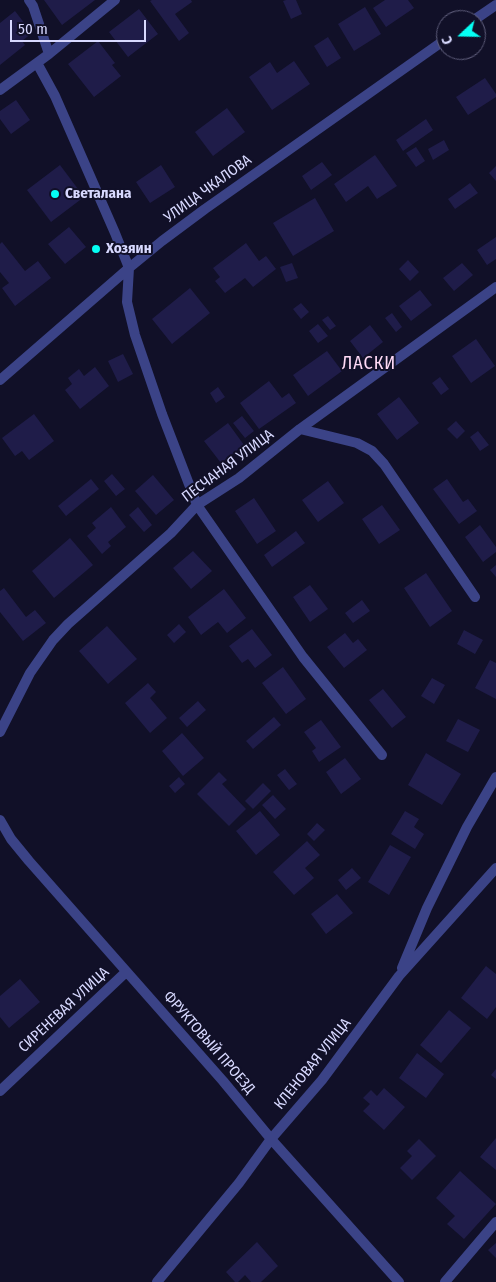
<!DOCTYPE html>
<html>
<head>
<meta charset="utf-8">
<style>
	body { margin:0 }
	#map { position:relative; width:496px; height:1282px; overflow:hidden; background:#111028; font-family:"Fira Sans Condensed",sans-serif }
	canvas { display:block }
	.north { position:absolute; left:436px; top:10px; width:50px; height:50px; box-sizing:border-box; background:#111028; border:1px solid #61607e; border-radius:50%; rotate:249deg; font-size:14px; font-weight:700; line-height:20px; text-align:center; color:#d8d9ff }
	.north::after { content:''; display:block; margin:auto; width:18px; height:22px; background:#05fef4; clip-path:polygon(50% 0,100% 100%,50% 72%,0 100%) }
	.scale { position:absolute; left:10px; top:20px; width:136px; height:22px; box-sizing:border-box; border:2px solid #d8d9ff; border-top:0; padding-left:6px; font-size:15px; line-height:18px; white-space:nowrap; color:#d8d9ff; -webkit-text-stroke:4px #111028; paint-order:stroke }
</style>
</head>
<body>
<div id="map">
<canvas width="496" height="1282"></canvas>
<div class="north">С</div>
<div class="scale">50 m</div>
</div>
<script>
const g = document.querySelector('canvas').getContext('2d');
g.lineJoin = 'round';
function fill(path, color) {
  g.fillStyle = color;
  g.fill(path, 'evenodd');
}
function toPath(rows) {
  const path = new Path2D();
  for (const r of rows) {
    path.moveTo(r[0], r[1]);
    for (let i = 2; i < r.length; i += 2) path.lineTo(r[i], r[i + 1]);
  }
  return path;
}
function strokePath(path, color, width, dash) {
  g.strokeStyle = color;
  g.lineWidth = width;
  g.lineCap = dash ? 'butt' : 'round';
  g.setLineDash(dash || []);
  g.stroke(path);
}
function label(font, color, halo, rows, align = 'center') {
  g.font = font + ' "Fira Sans Condensed",sans-serif';
  g.lineWidth = 4;
  g.setLineDash([]);
  g.textBaseline = 'middle';
  g.strokeStyle = halo;
  g.fillStyle = color;
  for (const [text, x, y, turn = 0] of rows) {
    g.save();
    g.translate(x, y);
    g.rotate((+turn || 0) * Math.PI / 180);
    g.textAlign = isNaN(turn) ? turn : align;
    if (halo) g.strokeText(text, 0, 0);
    g.fillText(text, 0, 0);
    g.restore();
  }
}
fill(toPath([
	[44,0,95,0,62,25],
	[152,0,191,0,192,2,175,14,189,33,179,41,150,1],
	[286,0,296,0,302,14,291,19,283,1],
	[385,0,408,0,414,8,386,27,373,8],
	[365,7,381,34,354,51,338,24],
	[139,9,158,34,128,57,109,32],
	[15,11,32,33,22,41,25,45,0,65,0,23],
	[328,37,341,58,327,67,314,46],
	[98,41,115,63,112,65,121,76,94,97,68,64],
	[294,61,310,84,272,110,249,77,270,62,277,73],
	[485,78,496,94,496,97,468,115,456,97],
	[16,100,30,120,11,134,0,119,0,111],
	[227,108,245,132,213,156,195,132],
	[426,119,433,130,403,151,396,140],
	[444,140,449,150,433,160,428,149],
	[416,147,425,161,416,167,406,153],
	[375,155,397,186,377,199,368,186,346,202,334,184],
	[322,162,332,175,311,190,302,176],
	[60,165,84,197,51,222,27,190],
	[161,165,175,187,150,203,136,182],
	[496,166,496,181,489,173],
	[470,183,478,193,455,209,448,199],
	[315,198,334,231,293,256,273,223],
	[69,227,86,247,65,264,48,244],
	[496,237,496,259,487,265,477,250],
	[2,242,25,271,38,261,51,278,15,306,2,288,9,283,0,272,0,244],
	[246,243,259,261,266,256,276,269,253,287,245,278,225,293,215,281,220,277,213,268],
	[408,260,419,272,410,281,399,269],
	[292,263,298,278,286,282,280,267],
	[462,263,473,275,454,291,443,278],
	[190,288,210,313,172,344,152,319],
	[420,290,432,305,411,321,399,306],
	[301,303,309,312,301,319,293,309],
	[392,313,402,327,396,332,385,318],
	[328,316,336,326,330,330,322,320],
	[318,324,328,336,318,343,309,331],
	[370,325,383,342,363,358,350,341],
	[476,339,495,366,471,383,452,356],
	[327,351,342,371,308,396,293,375],
	[123,354,133,374,118,382,108,361],
	[95,367,109,386,80,409,65,390,72,384,68,378,79,369,84,376],
	[440,377,449,389,441,395,432,383],
	[269,381,282,398,289,393,296,403,259,429,240,403],
	[218,387,225,397,216,403,210,393],
	[399,397,419,423,397,440,377,414],
	[34,414,54,441,29,460,22,451,15,456,2,438],
	[242,416,254,431,245,438,233,423],
	[456,421,465,431,457,439,447,429],
	[228,423,244,445,221,463,204,441],
	[478,431,489,445,480,451,470,437],
	[112,474,125,489,116,496,104,481],
	[153,475,174,500,156,515,135,491],
	[91,479,99,489,66,516,58,506],
	[447,479,463,502,468,499,477,511,459,524,433,489],
	[328,481,344,503,318,522,302,500],
	[254,498,276,531,257,544,235,511],
	[382,505,400,530,379,544,362,519],
	[111,507,126,527,108,542,111,546,102,554,87,536,96,528,92,523],
	[138,507,152,525,144,532,129,515],
	[480,525,496,547,496,552,483,562,465,537],
	[296,531,305,543,272,567,264,555],
	[70,538,93,565,54,598,32,571],
	[193,551,212,571,191,589,173,568],
	[496,565,496,577,490,570],
	[426,573,452,611,430,627,404,588],
	[310,585,328,609,310,622,293,597],
	[4,588,26,617,35,610,46,623,23,641,0,612,0,591],
	[224,589,246,618,227,633,218,622,201,635,188,617],
	[362,600,370,611,353,623,345,613],
	[179,624,186,632,174,643,167,635],
	[107,626,137,659,108,684,79,651],
	[252,629,272,655,255,668,248,659,242,663,229,646],
	[464,630,483,640,475,654,457,644],
	[345,633,353,643,358,639,367,650,344,668,327,647],
	[490,660,496,663,496,699,475,688],
	[283,667,306,699,286,714,262,683],
	[432,678,445,685,434,704,421,696],
	[148,683,156,692,150,698,167,718,150,733,125,703],
	[383,689,406,717,392,728,369,700],
	[198,701,206,710,187,727,179,718],
	[274,717,281,725,253,749,246,741],
	[458,719,480,730,468,752,446,741],
	[321,720,341,747,319,762,312,751,316,748,304,732],
	[182,733,204,758,183,776,162,751],
	[426,753,461,774,442,805,408,785],
	[345,758,361,779,341,794,326,772],
	[285,769,297,784,289,790,277,775],
	[219,772,227,780,222,784,246,809,229,826,197,794],
	[179,777,185,784,175,793,169,786],
	[263,783,271,791,253,809,245,801],
	[273,795,286,809,275,819,262,805],
	[260,811,280,835,256,855,236,831],
	[405,811,419,819,414,827,424,834,415,849,391,834],
	[317,823,325,830,314,841,307,834],
	[307,841,320,855,305,868,314,878,294,895,273,872],
	[390,845,411,857,389,895,368,882],
	[352,868,361,878,346,890,338,880],
	[337,894,353,913,326,934,311,914],
	[486,966,496,974,496,1007,487,1019,461,998],
	[20,979,40,1002,9,1028,0,1017,0,996],
	[449,1010,471,1028,441,1063,420,1045],
	[417,1053,444,1074,426,1098,399,1078],
	[496,1069,496,1079,491,1075],
	[384,1088,405,1107,384,1130,363,1111,370,1104,363,1098,371,1090,377,1096],
	[496,1138,496,1170,480,1157],
	[419,1139,436,1156,412,1180,400,1168,412,1156,407,1151],
	[460,1171,496,1204,464,1239,447,1224,455,1216,436,1198],
	[257,1242,278,1266,261,1282,251,1282,245,1275,238,1282,235,1282,226,1272],
	[496,1243,496,1258,488,1250]
]), '#1f1c49');
strokePath(toPath([
	[29,0,33,6,49,54],
	[474,20,496,5],
	[37,63,55,96,115,233,129,268,127,302,135,335,162,414,197,505,303,657,382,755],
	[0,90,49,54,115,0],
	[0,380,129,268,162,241,205,209,446,39],
	[300,429,357,443,372,451,384,464,475,597],
	[0,732,30,673,53,640,68,624,171,533,197,505,239,478,300,429,496,287],
	[0,820,11,839,29,861,223,1081,271,1139,399,1282],
	[402,968,427,908,467,827,496,777],
	[0,1091,126,972],
	[157,1282,239,1183,271,1139,322,1080,399,976,496,868],
	[445,1282,496,1222]
]), '#3b4387', 10);
for (const [x, y, r, color] of [
	[55,194,5,"#05fef4"],
	[96,249,5,"#05fef4"]
]) {
  const dot = new Path2D();
  dot.arc(x, y, r, 0, 2 * Math.PI);
  g.fillStyle = color;
  g.fill(dot);
  strokePath(dot, '#111028', 2);
}
label('15px', '#d8d9ff', '#111028', [
	["УЛИЦА ЧКАЛОВА",208,189,-36],
	["ПЕСЧАНАЯ УЛИЦА",228,466,-37],
	["СИРЕНЕВАЯ УЛИЦА",64,1010,-43],
	["ФРУКТОВЫЙ ПРОЕЗД",209,1043,49],
	["КЛЕНОВАЯ УЛИЦА",313,1064,-51]
]);
label('bold 15px', '#d8d9ff', '#111028', [
	["Светалана",65,194],
	["Хозяин",106,249]
], 'left');
g.letterSpacing = '1px';
label('18px', '#ffdaf6', '#111028', [
	["ЛАСКИ",369,364]
]);
g.letterSpacing = '0px';
</script>
</body>
</html>
